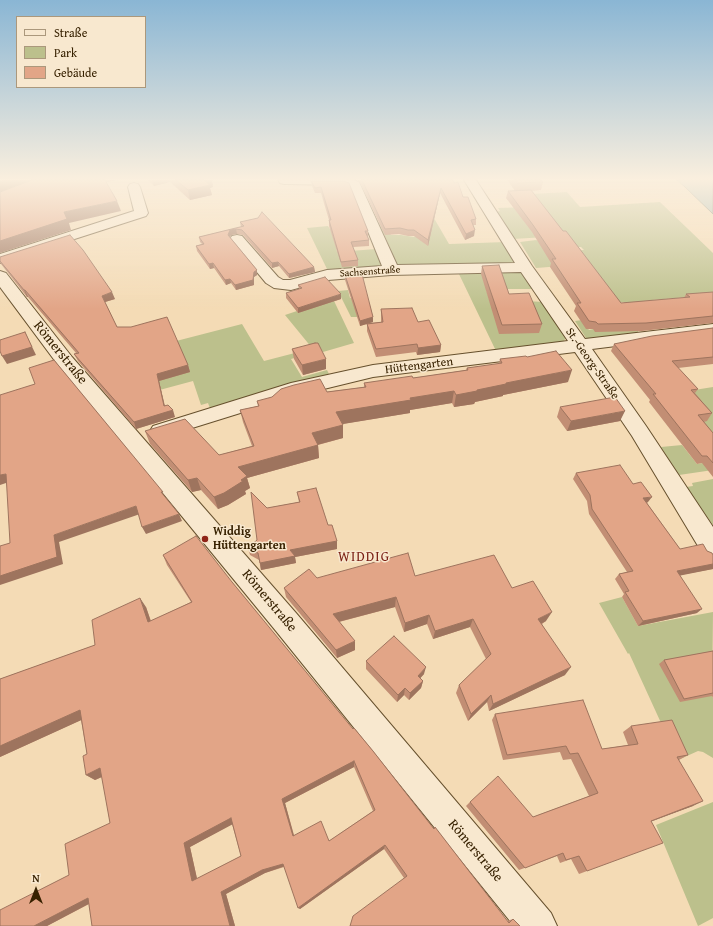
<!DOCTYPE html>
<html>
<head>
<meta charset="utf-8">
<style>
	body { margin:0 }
	#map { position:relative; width:713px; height:926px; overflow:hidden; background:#f4dbb5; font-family:"Gentium Book Plus",serif }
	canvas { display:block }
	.legend { position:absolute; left:16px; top:16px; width:130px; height:72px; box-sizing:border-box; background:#f8e8cf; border:1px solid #ab987c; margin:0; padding:5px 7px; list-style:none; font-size:12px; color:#372100 }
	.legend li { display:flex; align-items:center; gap:8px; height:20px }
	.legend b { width:20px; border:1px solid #ab987c }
	.north { position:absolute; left:16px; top:870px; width:40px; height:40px; -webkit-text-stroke:3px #f8e8cf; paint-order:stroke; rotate:0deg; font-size:11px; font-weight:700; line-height:16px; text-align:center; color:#372100 }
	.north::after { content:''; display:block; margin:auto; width:14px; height:18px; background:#372100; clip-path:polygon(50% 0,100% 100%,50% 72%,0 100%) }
</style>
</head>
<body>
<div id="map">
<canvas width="713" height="926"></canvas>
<ul class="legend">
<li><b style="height:5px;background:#f8e8cf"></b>Straße</li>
<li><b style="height:11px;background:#bcc08c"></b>Park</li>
<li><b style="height:11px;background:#e2a587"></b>Gebäude</li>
</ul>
<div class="north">N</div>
</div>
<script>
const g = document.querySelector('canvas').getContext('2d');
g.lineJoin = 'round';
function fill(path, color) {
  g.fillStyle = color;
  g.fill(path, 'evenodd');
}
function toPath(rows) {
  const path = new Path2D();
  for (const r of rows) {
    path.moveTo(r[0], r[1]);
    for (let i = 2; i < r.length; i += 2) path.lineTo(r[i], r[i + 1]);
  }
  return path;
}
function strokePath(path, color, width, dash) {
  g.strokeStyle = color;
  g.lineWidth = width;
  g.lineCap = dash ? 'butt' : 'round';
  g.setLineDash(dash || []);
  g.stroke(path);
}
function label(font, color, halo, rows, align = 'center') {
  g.font = font + ' "Gentium Book Plus",serif';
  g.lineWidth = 3;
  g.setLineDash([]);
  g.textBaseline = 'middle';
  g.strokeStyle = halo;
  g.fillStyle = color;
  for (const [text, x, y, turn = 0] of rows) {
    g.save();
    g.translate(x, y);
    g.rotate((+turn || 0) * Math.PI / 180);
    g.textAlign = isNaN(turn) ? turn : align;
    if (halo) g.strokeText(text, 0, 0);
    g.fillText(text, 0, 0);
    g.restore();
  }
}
fill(toPath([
	[567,192,580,207,660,202,713,253,713,295,652,300,659,308,638,329,638,334,591,340,586,338,575,321,582,320,589,330,593,329,634,315,624,302,598,303,576,265,536,268,520,242,536,240,569,251,584,250,581,247,578,247,546,237,513,239,496,212,500,211,498,208,529,207,530,194],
	[431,213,449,244,505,242,514,259,513,262,509,264,404,265,397,264,379,223,386,223,391,235,401,235,414,237,417,234],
	[328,226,330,229,333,229,337,252,376,249,382,263,378,267,331,270,327,269,307,228],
	[514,271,523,274,537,289,486,289,489,299,544,302,566,338,562,343,496,351,458,272],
	[326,284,354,343,323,352,319,346,312,348,285,315,297,311,299,313],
	[348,290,350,298,367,297,370,317,351,317,338,291],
	[242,324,264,361,318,347,317,351,291,359,302,377,327,370,329,374,288,385,211,411,208,403,201,405,193,381,115,402,153,347],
	[713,387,713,447,685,425,688,391],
	[682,445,697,464,713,461,713,470,679,475,661,447],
	[713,479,713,525,686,487,693,486,692,483],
	[622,597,638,626,713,612,712,696,713,698,713,758,703,752,698,751,678,760,629,653,628,654,599,603],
	[713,802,713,918,698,926,656,825]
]), '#bcc08c');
const water = toPath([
	[677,180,713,180,713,214,685,187,677,180]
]);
fill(water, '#9eb9b6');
strokePath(water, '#757c6d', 1);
const minor = toPath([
	[278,180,353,180,359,182,397,265,515,263,464,180,476,180,532,266,585,339,713,324,713,334,592,349,646,426,713,527,713,559,704,556,632,436,575,352,373,377,295,396,160,438,153,436,150,431,153,426,291,383,373,365,568,341,521,272,391,275,328,280,291,290,274,288,266,283,232,242,230,239,232,236,237,235,242,236,278,277,283,280,290,280,327,270,382,266,350,187,343,185,284,184,280,183,278,180],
	[134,183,138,184,140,187,148,213,146,216,0,263,0,254,134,211,128,187,130,184,134,183],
	[0,271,6,273,72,357,296,613,551,913,557,926,514,926,276,631,58,365,0,287,0,271]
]);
strokePath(minor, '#66502d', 2);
fill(minor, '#f8e8cf');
fill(toPath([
	[148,180,212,180,213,187,210,188,212,195,190,200,170,182,154,186],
	[357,180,453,180,454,183,476,219,476,225,473,225,474,236,465,240,440,193,428,246,414,236,408,236,399,234,385,235,359,181],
	[507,180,541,180,543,182,541,190,532,191,563,231,621,303,684,298,686,294,713,292,713,323,642,331,595,332,593,329,586,329,574,311,576,306,550,267,551,263,532,232,506,198,508,191,515,191],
	[311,181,343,181,368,231,368,236,367,236,369,240,369,246,353,247,358,260,358,266,342,267,329,226,329,220,321,193,315,193,312,186],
	[240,222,314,267,315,272,289,278,279,266,272,268,243,235,237,234,231,235,230,237,257,270,257,275,254,277,254,285,236,290,231,283,226,285,214,268,210,269,197,251,196,246,202,244,200,242,199,237,241,227],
	[0,257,115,299,105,302,117,327,188,365,190,372,159,381,165,406,175,417,136,429,78,361,74,354,76,353,28,297,27,297,1,264,0,263],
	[482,266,509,294,542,324,539,333,499,334,481,274],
	[345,275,373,322,369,323,381,322,381,309,418,322,441,345,440,352,417,355,416,352,376,357,367,331,367,324,360,326,345,280],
	[298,285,341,299,298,313,286,298,286,293,299,289],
	[713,328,713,364,678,368,698,389,695,393,712,413,707,421,704,422,713,433,713,477,702,463,697,464,649,402,650,400,611,351,614,344],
	[292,349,326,369,303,375,294,359],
	[527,357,568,382,503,395,503,396,475,402,474,404,454,407,452,403,410,410,410,413,342,424,343,425,343,438,318,445,319,458,247,478,250,488,245,491,246,494,228,505,218,509,201,490,192,492,150,444,145,431,219,455,252,446,243,422,240,410,258,406,257,401,364,387,364,383,413,378,466,370,467,368,499,364,500,359],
	[560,407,620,421,567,431,557,417],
	[576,473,633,484,648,502,647,503,680,549,707,551,713,555,713,569,680,575,697,613,638,626,622,597,624,594,615,579,619,574,627,572,589,514,587,501,573,479],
	[297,492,328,525,337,541,337,549,295,557,296,563,261,570,259,560,250,555,248,548,257,540,267,508,299,502],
	[163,555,232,582,434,829,507,921,513,919,520,926,350,926,404,878,384,849,300,909,284,867,265,873,226,894,235,926,92,926,89,904,47,926,0,926,69,875,110,823,102,777,95,780,86,775,87,754,81,720,0,757,0,679,95,645,146,607,151,621,191,602,167,565],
	[354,767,373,811,329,841,294,835,285,803],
	[232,824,241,856,197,879,190,847],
	[415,576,512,588,546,621,542,624,565,675,489,711,487,702,468,721,456,693,459,685,486,659,470,627,433,639,427,624,404,632,395,607,339,622,355,650,337,658,286,597,284,588,317,578],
	[713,651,713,698,712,696,680,702,659,664,664,660],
	[366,661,424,674,420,678,423,681,421,688,409,700,404,695,397,702,366,669],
	[495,714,602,749,628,745,623,732,631,726,688,755,679,760,693,806,651,821,587,871,579,874,571,859,560,863,557,856,519,870,466,806,470,802,533,817,589,796,571,759,563,760,560,752,503,760,492,720]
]), '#c28e74');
fill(toPath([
	[3,180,33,180,0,192,0,181],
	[103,180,118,180,104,183],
	[152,180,169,180,170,182,154,186],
	[203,180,212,180,213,187,210,188,212,195,190,200,188,190],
	[441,188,440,193,428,246,428,240],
	[117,201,121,211,69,223,71,230,0,253,0,241,64,212],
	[236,229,237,234,231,235,229,240,228,235,230,230],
	[475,230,474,236,465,240,466,234],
	[278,262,279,266,272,268,272,263],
	[213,263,214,268,210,269,209,264],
	[314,267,315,272,289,278,289,274],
	[257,270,257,275,254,277,254,285,236,290,235,285],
	[230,279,231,283,226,285,225,280],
	[24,290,25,290,28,297,27,297],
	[112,292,115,299,105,302,102,296],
	[341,294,341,299,298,313,298,308],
	[373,317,373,322,360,326,360,321],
	[25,332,36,355,7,364,2,356],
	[441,345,440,352,417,355,418,348],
	[326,359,326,369,303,375,302,365],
	[188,365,190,372,159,381,166,412,173,410,175,417,136,429,134,422,164,406,157,374],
	[572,370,568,382,503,395,503,396,475,402,474,404,454,407,456,395,506,383],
	[454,391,452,403,410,410,410,413,337,425,336,412,410,398],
	[625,411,620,421,567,431,571,421],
	[343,425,343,438,313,446,312,433],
	[318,445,319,458,247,478,250,488,245,491,246,494,228,505,218,509,214,497,238,467],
	[6,474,12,481,0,485,0,475],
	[197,478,201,490,192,492,188,480],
	[652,497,648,502,640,504,643,498],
	[136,506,140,514,59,542,63,564,0,585,0,576,54,535],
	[179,514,182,521,146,534,142,527],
	[337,541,337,549,295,557,296,563,261,570,260,563,290,550],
	[713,564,713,569,673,577,677,571],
	[396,597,395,607,334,623,333,614],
	[140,598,146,607,154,631,148,622],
	[702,609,697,613,638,626,643,621],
	[552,612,546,621,533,628,538,619],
	[429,615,427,624,404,632,405,623],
	[473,619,470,627,433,639,435,631],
	[355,641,355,650,337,658,336,650],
	[426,667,424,674,416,683,418,676],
	[571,667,565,675,489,711,493,704],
	[423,681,421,688,409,700,410,693],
	[405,688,404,695,397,702,398,695],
	[491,695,487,702,468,721,471,714],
	[80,710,88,717,0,757,0,746],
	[354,761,354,767,285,803,295,840,293,836,282,799],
	[100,768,108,774,95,780,86,775],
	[703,801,693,806,642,825,651,821],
	[231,818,235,823,190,847,198,883,192,881,184,843],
	[385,845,384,849,300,909,298,908],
	[283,864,285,866,265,873,226,894,235,926,230,926,221,892,262,870],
	[88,898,98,899,47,926,34,926]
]), '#9e745e');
const building = toPath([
	[32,180,105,180,117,201,64,212,67,219,0,241,0,192,32,180],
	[176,180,204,180,210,185,188,190,176,180],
	[362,180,453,180,454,183,458,182,463,197,468,197,476,219,471,220,475,230,466,234,441,188,428,240,414,230,408,230,400,228,385,229,362,180],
	[515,180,541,180,543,182,517,183,515,180],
	[311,181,343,181,349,183,368,231,365,231,369,240,351,242,358,260,341,262,329,220,331,220,321,187,315,188,311,181],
	[531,190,563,231,566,231,621,303,690,297,686,294,713,292,713,316,646,323,598,324,596,322,589,321,577,303,581,303,552,259,556,259,533,225,508,191,531,190],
	[262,212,314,267,289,274,278,262,272,263,242,230,236,229,230,230,228,235,257,270,254,272,253,280,235,285,230,279,225,280,213,263,209,264,196,246,204,244,199,237,244,226,240,222,258,218,262,212],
	[70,235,83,250,112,292,102,296,117,327,131,327,167,317,188,365,157,374,164,406,168,405,173,410,134,422,74,354,79,353,25,290,24,290,0,261,0,257,70,235],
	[499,265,509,294,529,293,542,324,502,325,482,266,499,265],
	[362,274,373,317,360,321,345,275,362,274],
	[325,277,341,294,298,308,286,293,302,288,298,285,325,277],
	[412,308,418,322,429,320,441,345,418,348,417,344,376,349,367,324,383,322,381,309,412,308],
	[713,328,713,357,672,361,698,389,691,390,712,413,698,415,713,433,713,463,707,456,702,456,653,394,656,394,614,344,652,336,713,328],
	[25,332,32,347,2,356,0,351,0,340,25,332],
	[315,343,318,343,326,359,302,365,292,349,315,343],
	[556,351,572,370,506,383,506,384,477,390,477,391,456,395,454,391,410,398,411,400,336,412,343,425,312,433,318,445,238,467,247,476,241,480,243,481,224,493,214,497,197,478,188,480,145,431,185,419,219,455,254,446,240,410,259,406,257,401,272,397,281,389,294,385,320,379,327,392,366,387,364,383,412,376,413,378,468,370,467,368,502,363,500,359,526,356,527,357,556,351],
	[54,360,163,492,161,492,179,514,142,527,136,506,54,535,57,557,0,576,0,546,10,543,6,474,0,475,0,395,35,384,29,368,54,360],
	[615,397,625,411,571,421,560,407,615,397],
	[620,465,633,484,641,482,652,497,643,498,680,549,703,544,707,551,712,553,713,555,713,564,677,571,702,609,643,621,625,592,629,591,619,574,633,571,592,509,590,495,576,473,620,465],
	[316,488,328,525,332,525,337,541,290,550,295,556,260,563,258,553,248,548,257,540,251,492,267,508,300,502,297,492,316,488],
	[196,536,232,582,353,729,354,728,373,751,434,829,435,827,509,923,513,919,520,926,350,926,353,916,407,876,385,845,298,908,283,864,262,870,221,892,230,926,92,926,88,898,34,926,0,926,0,910,69,875,65,844,110,823,100,768,86,775,83,756,87,754,80,710,0,746,0,679,95,645,92,620,140,598,148,622,192,602,163,555,196,536],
	[354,761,375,810,329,841,321,821,293,836,282,799,354,761],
	[231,818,241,856,192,881,184,843,231,818],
	[408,553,415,576,494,555,512,588,533,581,552,612,538,619,571,667,493,704,491,695,471,714,459,685,491,654,473,619,435,631,429,615,405,623,396,597,333,614,355,641,336,650,284,588,309,569,317,578,408,553],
	[394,636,426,667,418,676,423,681,410,693,405,688,398,695,366,661,394,636],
	[713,651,713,693,684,699,664,660,713,651],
	[583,700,602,749,638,744,631,726,672,720,688,755,677,757,703,801,651,821,663,843,587,871,579,856,566,860,563,853,525,868,470,802,498,776,533,817,598,793,578,753,570,754,566,746,507,755,495,714,583,700]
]);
fill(building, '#e2a587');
strokePath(building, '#9e745e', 1);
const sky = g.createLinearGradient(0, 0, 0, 309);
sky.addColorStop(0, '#8ab6d4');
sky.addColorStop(0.58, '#faefde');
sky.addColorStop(1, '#faefde00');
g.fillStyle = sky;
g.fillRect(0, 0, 713, 309);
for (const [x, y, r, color] of [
	[205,539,4,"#8f2418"]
]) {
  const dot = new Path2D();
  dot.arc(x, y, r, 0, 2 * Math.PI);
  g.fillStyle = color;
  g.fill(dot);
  strokePath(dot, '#f8e8cf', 1.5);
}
label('10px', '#372100', '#f8e8cf', [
	["Sachsenstraße",370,272,-4]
]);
label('12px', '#372100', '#f8e8cf', [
	["St.-Georg-Straße",592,364,55],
	["Hüttengarten",419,366,-7]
]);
label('bold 12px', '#372100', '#f8e8cf', [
	["Widdig",213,532],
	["Hüttengarten",213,546]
], 'left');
label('14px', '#372100', '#f8e8cf', [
	["Römerstraße",60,353,51],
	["Römerstraße",269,601,50],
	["Römerstraße",475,851,50]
]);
g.letterSpacing = '1px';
label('14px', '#7a1f14', '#f8e8cf', [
	["WIDDIG",364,557]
]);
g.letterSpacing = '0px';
</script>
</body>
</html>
